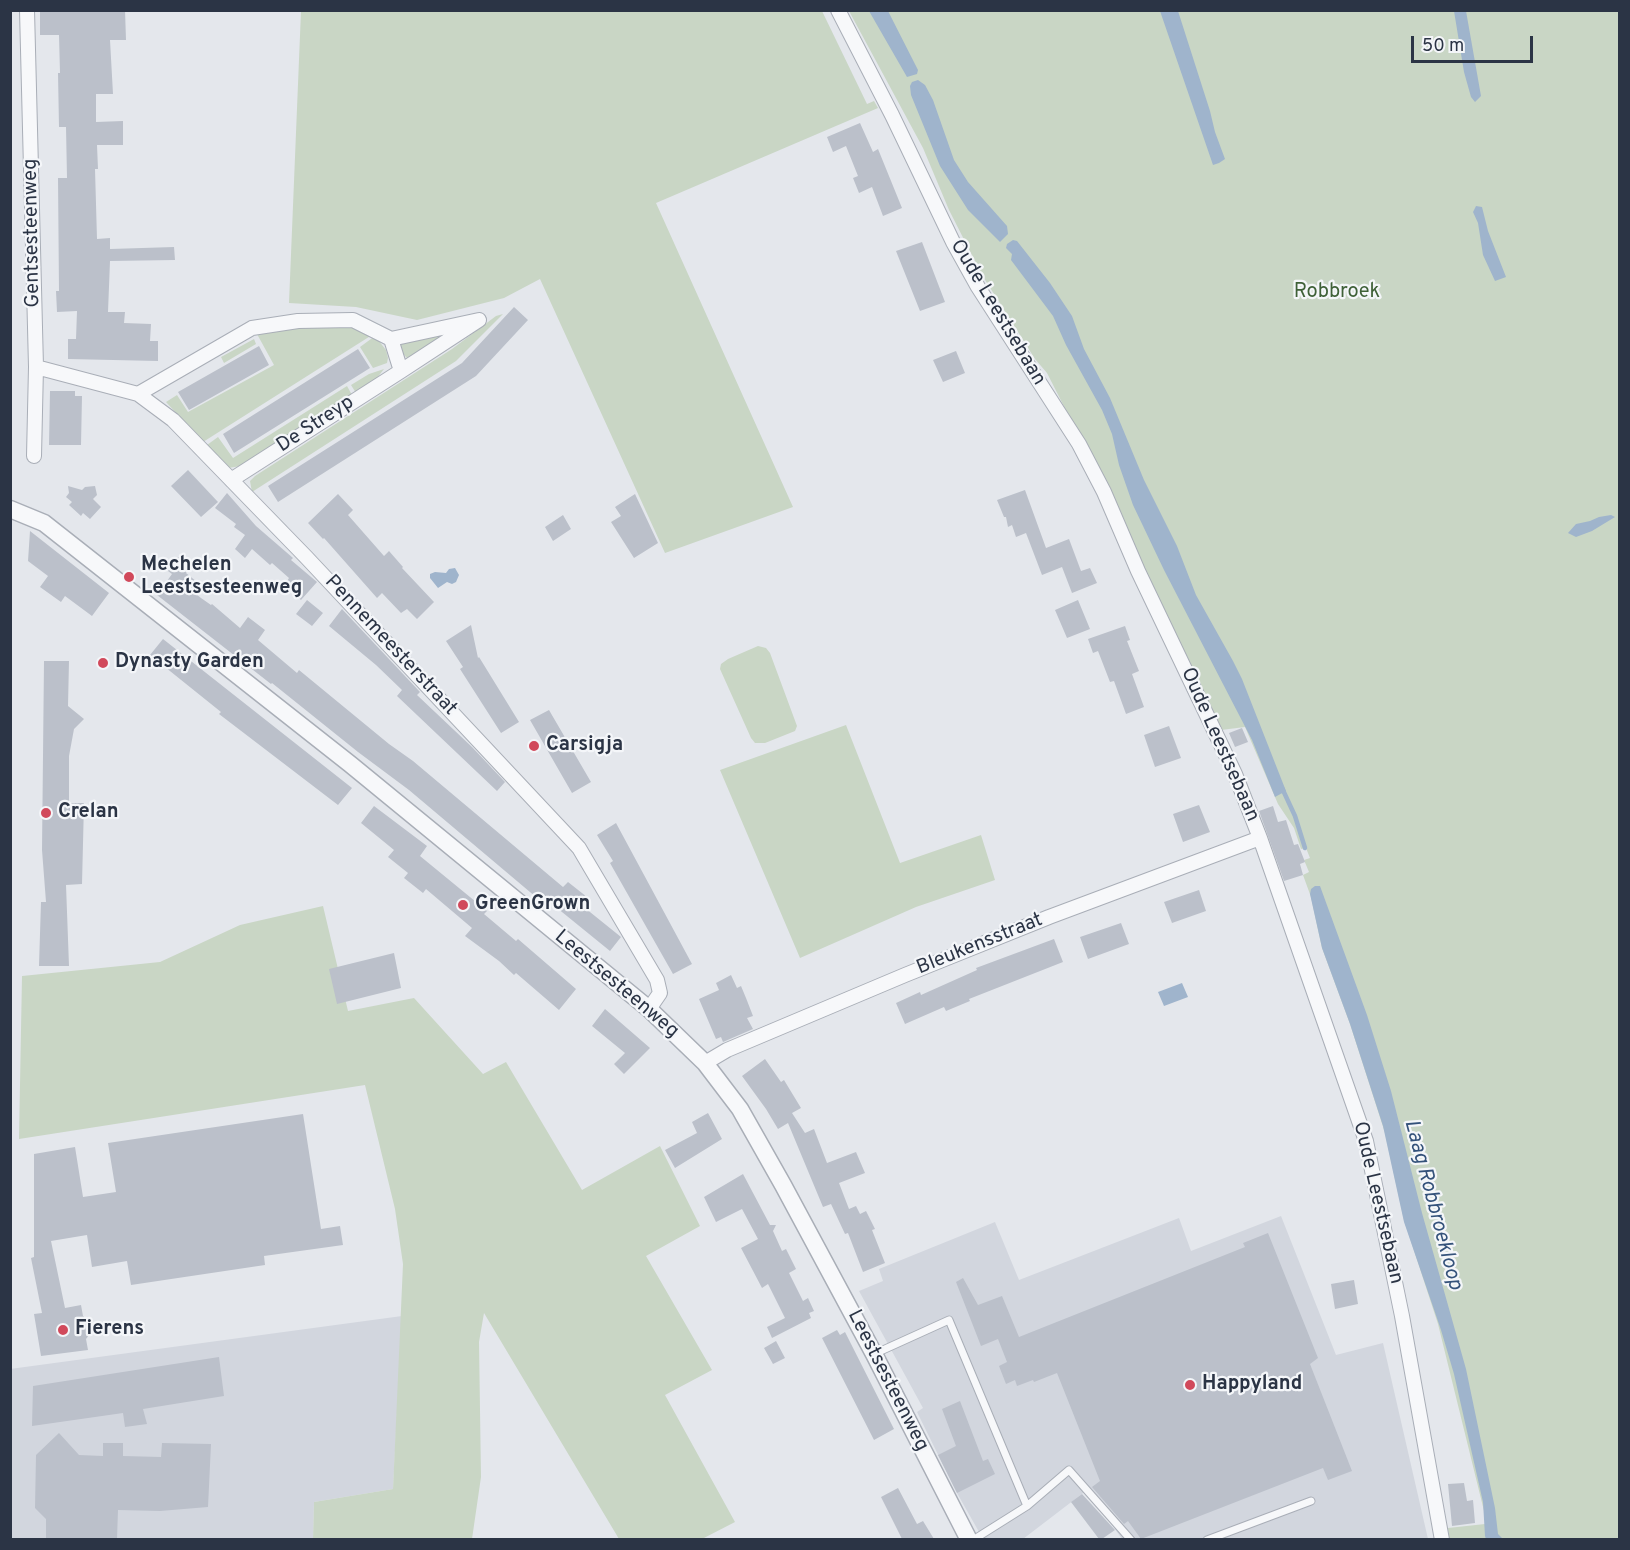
<!DOCTYPE html>
<html>
<head>
<meta charset="utf-8">
<style>
	body { margin:0 }
	#map { position:relative; width:1630px; height:1550px; overflow:hidden; background:#e4e7ec; font-family:Overpass,sans-serif }
	canvas { display:block }
	.frame { position:absolute; inset:0; border:12px solid #2b3445; pointer-events:none }
	.scale { position:absolute; left:1411px; top:36px; width:122px; height:27px; box-sizing:border-box; border:3px solid #2b3445; border-top:0; padding-left:8px; font-size:18px; line-height:21px; white-space:nowrap; color:#2b3445; -webkit-text-stroke:4px #f4f6f9; paint-order:stroke }
</style>
</head>
<body>
<div id="map">
<canvas width="1630" height="1550"></canvas>
<div class="frame"></div>
<div class="scale">50 m</div>
</div>
<script>
const g = document.querySelector('canvas').getContext('2d');
g.lineJoin = 'round';
function fill(path, color) {
  g.fillStyle = color;
  g.fill(path, 'evenodd');
}
function toPath(rows) {
  const path = new Path2D();
  for (const r of rows) {
    path.moveTo(r[0], r[1]);
    for (let i = 2; i < r.length; i += 2) path.lineTo(r[i], r[i + 1]);
  }
  return path;
}
function strokePath(path, color, width, dash) {
  g.strokeStyle = color;
  g.lineWidth = width;
  g.lineCap = dash ? 'butt' : 'round';
  g.setLineDash(dash || []);
  g.stroke(path);
}
function label(font, color, halo, rows, align = 'center') {
  g.font = font + ' Overpass,sans-serif';
  g.lineWidth = 4.5;
  g.setLineDash([]);
  g.textBaseline = 'middle';
  g.strokeStyle = halo;
  g.fillStyle = color;
  for (const [text, x, y, turn = 0] of rows) {
    g.save();
    g.translate(x, y);
    g.rotate((+turn || 0) * Math.PI / 180);
    g.textAlign = isNaN(turn) ? turn : align;
    if (halo) g.strokeText(text, 0, 0);
    g.fillText(text, 0, 0);
    g.restore();
  }
}
fill(toPath([
	[1281,1216,1336,1355,1383,1343,1428,1539,1122,1539,1087,1490,1023,1539,983,1539,957,1493,917,1412,923,1408,859,1291,883,1281,879,1269,995,1222,1019,1280,1179,1218,1191,1251],
	[402,1316,393,1489,314,1502,313,1539,11,1539,10,1369]
]), '#d2d6de');
fill(toPath([
	[301,11,822,11,867,104,874,101,878,108,656,203,793,507,665,553,540,279,504,298,417,320,356,307,289,303],
	[849,11,1619,11,1619,1539,1449,1539,1448,1528,1485,1524,1485,1515,1438,1324,1404,1220,1385,1133,1350,1024,1322,948,1311,897,1303,875,1309,872,1304,860,1310,858,1306,848,1301,849,1294,828,1278,804,1245,727,1221,730,1106,489,1047,373,1035,359,982,275,949,210,923,148],
	[503,314,456,361,252,492,250,481,255,476,452,349,496,316],
	[295,325,349,326,372,335,203,442,166,402,177,395,188,412,274,365,257,334],
	[444,334,446,337,413,358,407,358,403,354,400,346,400,342],
	[375,336,386,350,388,358,387,363,373,368,360,347],
	[254,339,256,344,224,363,221,357],
	[384,369,373,383,356,393,351,385,369,374],
	[347,386,352,395,241,466,228,468,207,445,218,437,233,458],
	[758,646,766,648,770,653,797,726,795,731,765,743,755,743,751,738,720,669,721,664,728,659],
	[846,725,900,863,981,835,995,880,916,907,800,958,720,770],
	[323,906,348,1011,414,998,483,1074,506,1062,582,1190,660,1146,700,1226,646,1256,712,1370,665,1395,735,1522,702,1539,619,1539,484,1313,479,1342,481,1477,472,1539,313,1539,314,1502,393,1489,403,1264,395,1209,365,1085,19,1139,22,976,160,962,240,925]
]), '#c9d6c5');
fill(toPath([
	[869,11,888,11,918,70,917,74,907,77],
	[1160,11,1178,11,1210,111,1215,132,1225,159,1219,163,1213,165],
	[1454,11,1466,11,1481,96,1475,102,1471,97,1464,72],
	[918,80,925,85,933,100,954,160,968,182,1007,226,1008,234,1000,242,968,210,940,166,911,95,910,86,912,82],
	[1476,206,1482,207,1488,231,1506,277,1495,281,1483,255,1478,223,1473,212],
	[1013,240,1017,241,1050,283,1072,316,1084,349,1110,398,1144,480,1177,546,1196,595,1233,661,1242,679,1286,791,1275,797,1252,740,1164,570,1133,505,1119,465,1112,434,1102,410,1066,345,1053,316,1011,260,1012,254,1006,248,1007,244],
	[1611,515,1615,517,1592,531,1576,537,1568,533,1576,524,1590,521,1599,517],
	[455,568,459,575,456,582,452,584,447,582,438,588,430,578,430,574,435,572,446,573,449,569],
	[1315,886,1320,886,1367,1015,1391,1091,1422,1213,1466,1369,1495,1508,1498,1534,1503,1539,1486,1539,1485,1536,1483,1502,1454,1374,1441,1330,1404,1222,1383,1126,1350,1024,1322,948,1310,894,1311,889],
	[1182,983,1188,997,1164,1006,1158,992]
]), '#9fb4cc');
strokePath(toPath([
	[1282,788,1295,816,1305,848]
]), '#9fb4cc', 4.5);
fill(toPath([
	[40,10,125,10,126,40,110,40,113,94,96,94,96,122,123,121,123,145,97,145,98,169,95,169,97,239,110,238,110,249,174,247,175,260,110,261,108,312,125,312,124,323,151,324,150,341,158,341,158,361,68,359,68,339,76,339,77,311,57,312,56,291,59,291,58,178,67,178,66,127,59,127,58,73,60,73,59,35,40,35],
	[860,123,873,152,878,149,902,208,883,216,872,187,859,193,853,178,858,176,846,146,833,152,827,137],
	[922,242,945,302,920,311,896,251],
	[514,307,528,320,476,376,278,502,268,486,462,363],
	[259,346,269,365,189,410,178,392],
	[358,349,370,368,234,453,223,434],
	[956,351,965,373,943,382,933,360],
	[50,391,75,391,75,396,82,396,81,445,49,445],
	[188,470,218,502,201,517,171,486],
	[68,486,82,490,85,487,95,486,97,495,93,499,101,507,90,519,83,513,81,516,69,505,72,502,66,497,69,493],
	[1025,490,1046,548,1069,539,1081,571,1090,568,1097,583,1072,593,1062,567,1042,575,1026,533,1016,537,1012,525,1008,527,1006,517,1004,517,997,500],
	[227,493,256,526,293,558,291,560,317,582,301,600,284,586,289,578,272,563,270,565,252,549,245,558,235,549,245,535,234,527,236,524,215,508],
	[338,494,353,510,348,515,384,556,389,551,403,567,402,568,434,602,417,619,407,609,401,613,382,593,377,598,324,538,323,539,308,523],
	[635,494,658,543,634,558,611,522,621,516,615,507],
	[563,515,571,529,553,541,545,527],
	[30,531,109,593,92,616,65,596,61,602,40,587,48,576,28,561],
	[178,557,190,566,186,573,197,582,191,590,201,598,211,605,212,604,240,628,248,617,265,630,258,640,297,673,299,670,389,744,413,761,563,887,568,882,587,897,580,904,621,937,610,951,546,899,543,903,409,790,358,752,272,683,271,684,157,595,172,574,168,571],
	[307,600,323,613,312,626,296,614],
	[1078,600,1090,629,1067,638,1055,610],
	[342,609,420,692,417,695,472,747,505,782,497,791,397,696,402,690,376,665,329,626],
	[471,625,478,658,479,657,519,722,501,733,460,669,463,667,446,641],
	[1125,626,1130,640,1127,641,1139,671,1132,674,1144,707,1126,714,1114,681,1110,682,1098,651,1093,653,1088,639],
	[163,639,352,788,338,805,219,714,221,712,150,655],
	[44,661,69,661,68,706,84,719,74,729,69,756,69,803,84,803,82,884,66,885,69,966,39,966,41,902,46,902,42,850],
	[549,710,591,782,572,793,530,720],
	[1169,726,1181,758,1155,767,1144,735],
	[1242,728,1248,742,1235,747,1229,733],
	[1199,805,1210,832,1183,842,1173,814],
	[374,806,427,846,420,856,487,911,484,914,516,941,518,939,576,989,559,1010,516,973,514,975,499,961,465,936,472,928,426,889,423,893,404,878,408,873,388,857,394,850,361,823],
	[1273,806,1278,822,1286,820,1294,845,1298,844,1305,862,1300,864,1303,875,1284,881,1259,811],
	[616,823,692,964,673,974,610,863,613,861,597,835],
	[1199,890,1206,911,1172,923,1164,902],
	[1121,923,1129,944,1088,959,1080,937],
	[1054,939,1063,962,969,999,970,1001,946,1011,944,1007,905,1024,896,1003,920,992,921,995,977,970,976,968],
	[394,953,401,988,337,1004,329,969],
	[731,975,737,988,741,986,746,998,753,1016,747,1018,753,1029,723,1042,721,1037,716,1039,699,999,719,990,716,983],
	[605,1009,650,1048,624,1074,614,1064,625,1053,592,1026],
	[765,1059,781,1082,784,1080,801,1108,792,1113,805,1133,814,1129,827,1163,856,1152,865,1173,839,1183,849,1209,856,1206,860,1214,866,1211,875,1229,872,1230,885,1263,863,1272,848,1233,845,1234,831,1204,823,1207,788,1123,778,1129,766,1109,742,1076],
	[708,1113,722,1139,675,1168,665,1150,697,1133,692,1122],
	[303,1114,321,1229,340,1226,343,1245,264,1256,265,1265,131,1285,127,1261,92,1267,87,1235,51,1241,65,1308,81,1305,83,1316,87,1319,90,1326,90,1334,86,1339,88,1350,41,1356,34,1314,42,1313,31,1258,34,1257,34,1154,75,1147,83,1197,116,1192,108,1143],
	[743,1174,770,1225,776,1225,773,1231,782,1251,786,1249,796,1269,789,1273,803,1301,808,1298,814,1311,809,1313,811,1318,772,1338,767,1327,785,1318,768,1284,762,1288,741,1248,758,1239,742,1209,716,1222,704,1197],
	[1268,1233,1318,1358,1310,1364,1352,1471,1328,1480,1323,1468,1141,1539,1128,1521,1124,1524,1092,1487,1100,1481,1057,1373,1034,1382,1033,1380,1017,1386,1015,1380,1006,1384,999,1366,1007,1362,998,1339,981,1346,956,1282,963,1278,978,1305,1002,1296,1019,1337,1245,1247,1243,1243],
	[1354,1280,1358,1304,1335,1309,1331,1284],
	[837,1330,840,1335,845,1332,894,1429,874,1440,822,1338],
	[776,1341,785,1358,773,1364,764,1348],
	[219,1357,224,1396,143,1409,147,1424,125,1427,123,1413,32,1426,33,1386],
	[960,1401,983,1461,988,1459,995,1474,957,1493,938,1455,956,1446,942,1409],
	[59,1433,79,1455,103,1456,103,1443,123,1443,123,1456,161,1457,162,1443,211,1444,208,1507,160,1511,118,1510,117,1539,46,1539,46,1519,35,1508,36,1455],
	[1464,1483,1467,1501,1473,1500,1475,1523,1452,1526,1448,1484],
	[898,1488,917,1524,923,1521,934,1539,902,1539,881,1497],
	[1082,1494,1115,1530,1102,1539,1099,1539,1071,1502]
]), '#bbc0ca');
const service = toPath([
	[874,1354,949,1320,1027,1506,1069,1470,1131,1540],
	[973,1540,1027,1506],
	[1207,1540,1311,1501]
]);
const minor = toPath([
	[27,10,36,367,34,456],
	[838,10,892,115,953,242,978,287,1079,444,1104,492,1138,571,1235,774,1260,838,1366,1141,1402,1316,1442,1540],
	[36,367,138,394,173,420,307,558,579,848,657,980,660,993,649,1009],
	[138,394,252,328,298,321,353,320,391,339],
	[231,480,401,371,479,320,391,339,401,371],
	[705,1063,727,1050,905,975,1049,917,1260,838]
]);
const tertiary = toPath([
	[10,509,44,523,350,764,649,1009,705,1063,740,1109,783,1185,874,1354,969,1540]
]);
strokePath(service, '#a9aeb7', 9);
strokePath(minor, '#a9aeb7', 16);
strokePath(tertiary, '#a9aeb7', 19);
strokePath(service, '#f7f8fa', 7);
strokePath(minor, '#f7f8fa', 14);
strokePath(tertiary, '#f7f8fa', 16);
for (const [x, y, r, color] of [
	[129,577,6,"#d1495b"],
	[103,663,6,"#d1495b"],
	[534,746,6,"#d1495b"],
	[46,813,6,"#d1495b"],
	[463,905,6,"#d1495b"],
	[63,1330,6,"#d1495b"],
	[1190,1385,6,"#d1495b"]
]) {
  const dot = new Path2D();
  dot.arc(x, y, r, 0, 2 * Math.PI);
  g.fillStyle = color;
  g.fill(dot);
  strokePath(dot, '#f4f6f9', 2);
}
label('20px', '#2b3445', '#f4f6f9', [
	["Gentsesteenweg",33,233,-91],
	["Oude Leestsebaan",997,313,59],
	["De Streyp",316,425,-33],
	["Pennemeesterstraat",390,646,47],
	["Oude Leestsebaan",1219,745,66],
	["Bleukensstraat",980,945,-22],
	["Leestsesteenweg",616,985,40],
	["Oude Leestsebaan",1377,1203,77],
	["Leestsesteenweg",887,1381,63]
]);
label('20px', '#3f6138', '#f4f6f9', [
	["Robbroek",1337,293]
]);
label('bold 20px', '#2b3445', '#f4f6f9', [
	["Mechelen",141,566],
	["Leestsesteenweg",141,589],
	["Dynasty Garden",115,663],
	["Carsigja",546,746],
	["Crelan",58,813],
	["GreenGrown",475,905],
	["Fierens",75,1330],
	["Happyland",1202,1385]
], 'left');
label('italic 21px', '#34527a', '#f4f6f9', [
	["Laag Robbroekloop",1432,1205,75]
]);
</script>
</body>
</html>
